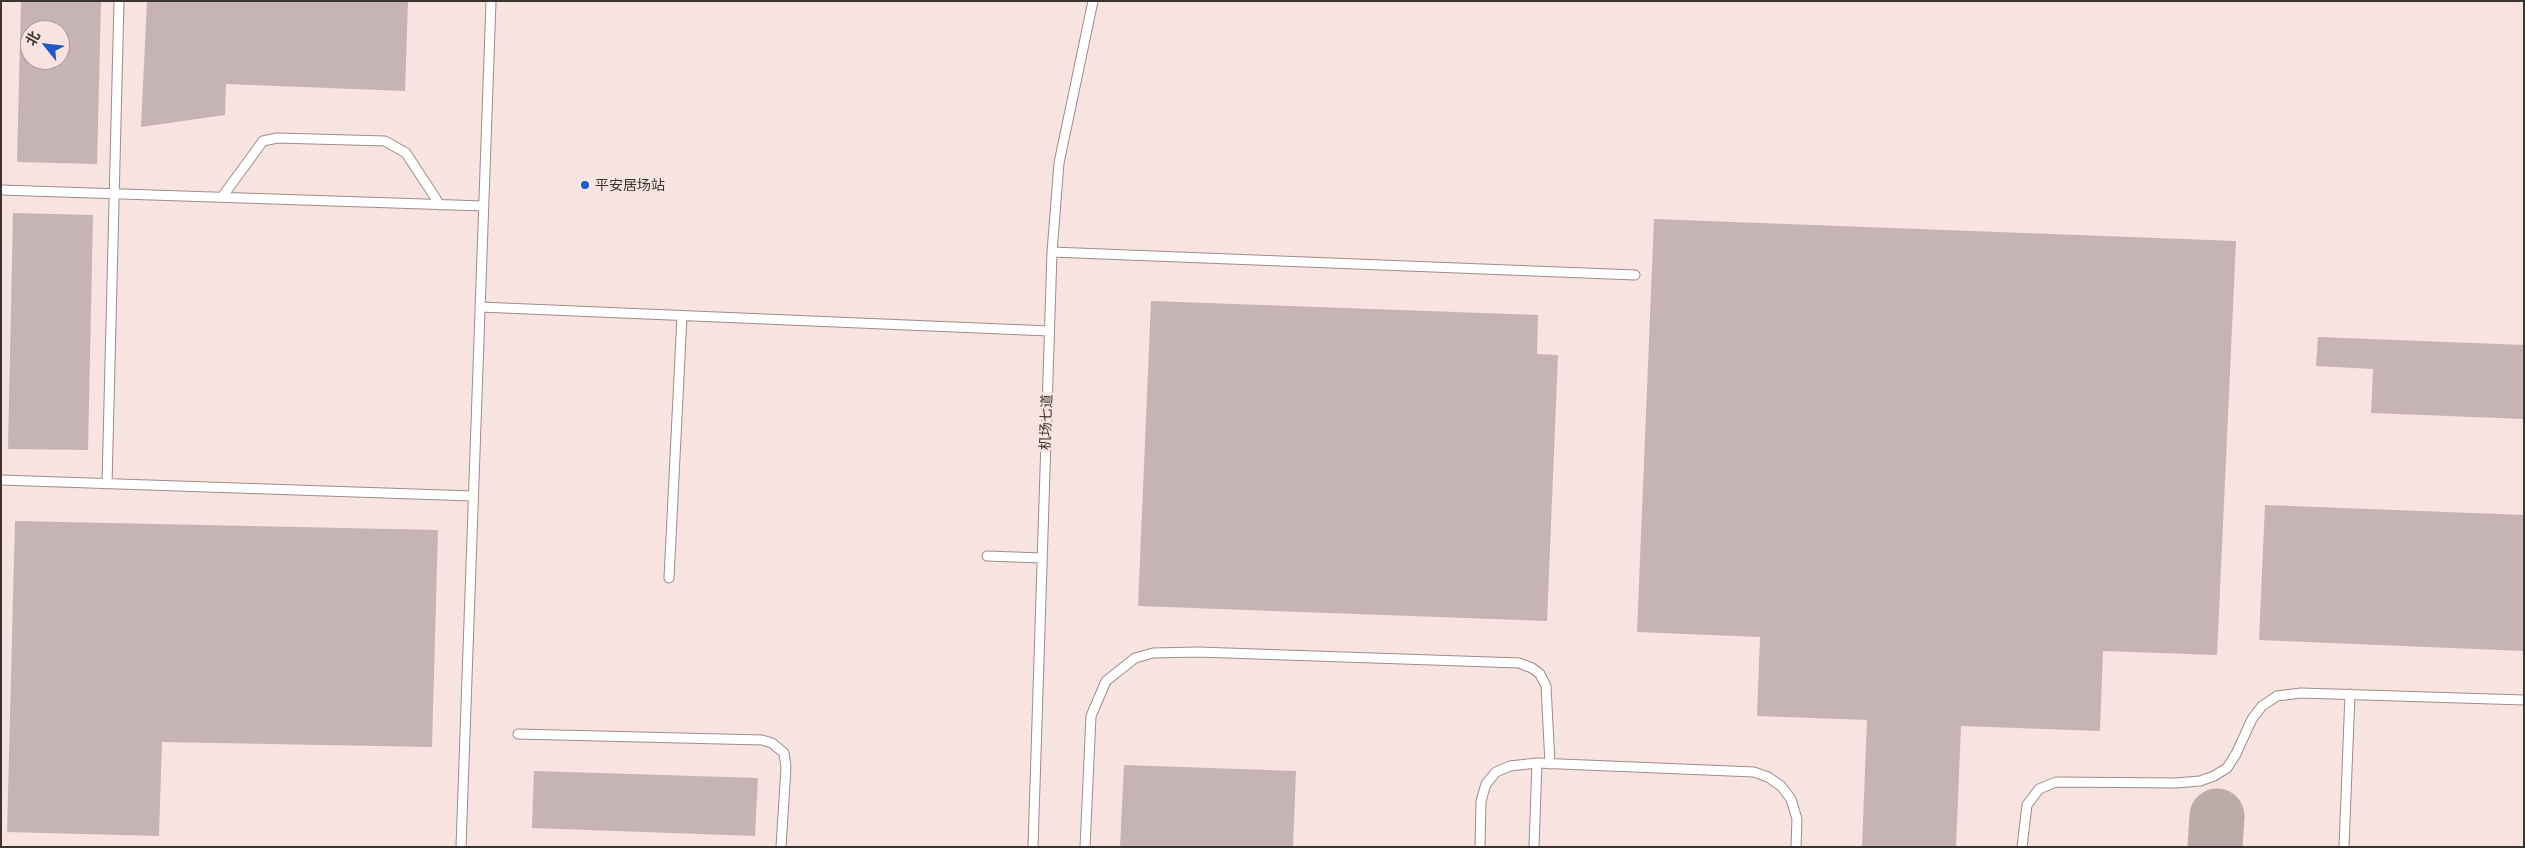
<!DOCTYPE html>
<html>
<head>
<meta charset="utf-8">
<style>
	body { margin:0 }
	#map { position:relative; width:2525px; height:848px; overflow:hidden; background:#f7e3df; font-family:Commissioner,"Noto Sans SC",sans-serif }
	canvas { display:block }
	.frame { position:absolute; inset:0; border:2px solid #3b3432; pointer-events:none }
	.north { position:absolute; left:20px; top:20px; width:50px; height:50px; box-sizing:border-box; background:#f7e3df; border:1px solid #ac9d9a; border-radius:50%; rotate:299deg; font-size:14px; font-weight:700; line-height:20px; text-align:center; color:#3b3432 }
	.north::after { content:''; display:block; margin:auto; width:18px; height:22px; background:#2159c6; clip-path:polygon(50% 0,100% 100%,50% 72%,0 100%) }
</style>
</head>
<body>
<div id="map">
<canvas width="2525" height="848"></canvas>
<div class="frame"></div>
<div class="north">北</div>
</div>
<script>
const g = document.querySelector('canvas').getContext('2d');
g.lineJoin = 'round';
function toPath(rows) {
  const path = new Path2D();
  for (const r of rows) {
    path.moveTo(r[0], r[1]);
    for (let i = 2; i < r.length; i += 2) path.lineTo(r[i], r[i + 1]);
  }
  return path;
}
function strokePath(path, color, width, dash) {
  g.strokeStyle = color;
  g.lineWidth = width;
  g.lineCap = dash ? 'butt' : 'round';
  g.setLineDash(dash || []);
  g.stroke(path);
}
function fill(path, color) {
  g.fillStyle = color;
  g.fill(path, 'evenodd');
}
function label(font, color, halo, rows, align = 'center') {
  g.font = font + ' Commissioner,"Noto Sans SC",sans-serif';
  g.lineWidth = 5;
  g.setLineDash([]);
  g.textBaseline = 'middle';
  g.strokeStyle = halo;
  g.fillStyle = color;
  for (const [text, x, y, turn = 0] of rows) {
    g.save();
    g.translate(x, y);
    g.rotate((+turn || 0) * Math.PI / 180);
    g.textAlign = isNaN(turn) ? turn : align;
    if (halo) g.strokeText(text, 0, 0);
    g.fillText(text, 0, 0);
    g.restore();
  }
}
strokePath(toPath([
	[2215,847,2217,816]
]), '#bcaca9', 55);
fill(toPath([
	[21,1,101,1,97,164,17,162],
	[30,30,60,30,60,60,30,60],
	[147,1,408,1,405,91,226,84,225,115,141,127],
	[13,213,93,215,88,450,8,449],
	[1654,219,2236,241,2217,655,2103,651,2100,731,1961,726,1956,847,1862,847,1867,720,1757,716,1760,637,1637,632],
	[1151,301,1538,315,1537,354,1558,355,1547,621,1138,606],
	[2318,337,2524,345,2524,419,2371,413,2373,369,2316,366],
	[2265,505,2524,515,2524,651,2259,640],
	[15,521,438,530,432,747,162,742,159,836,7,832],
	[1124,765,1296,771,1293,847,1120,847],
	[534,771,758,778,755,836,532,828]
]), '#c6b3b6');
const lane = toPath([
	[1,190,484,206],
	[222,197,263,141,277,138,385,141,406,153,440,205],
	[1052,252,1635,275],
	[480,307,1049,331],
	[1,480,473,496],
	[107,484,119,1],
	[987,556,1042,558],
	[669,578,682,316],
	[518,734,762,740,772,743,784,753,786,767,781,847],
	[461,847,491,1],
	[1033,847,1052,252,1059,163,1093,1],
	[1085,847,1091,716,1106,681,1135,658,1153,653,1198,652,1519,663,1532,668,1540,674,1546,686,1550,764],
	[1480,847,1481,801,1486,784,1496,772,1510,766,1537,763,1754,772,1768,777,1781,786,1791,799,1797,819,1796,847],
	[1534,847,1537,763],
	[2022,847,2027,805,2039,789,2056,782,2176,783,2200,781,2214,776,2227,768,2236,754,2252,719,2262,706,2277,696,2301,693,2524,700],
	[2344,847,2350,694]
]);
strokePath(lane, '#9e8c88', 11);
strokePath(lane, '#fff', 9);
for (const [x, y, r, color] of [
	[585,185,5,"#2159c6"]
]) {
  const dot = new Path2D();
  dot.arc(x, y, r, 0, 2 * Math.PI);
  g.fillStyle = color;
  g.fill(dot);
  strokePath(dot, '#f7e3df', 2);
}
label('14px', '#3b3432', '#f7e3df', [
	["平安居场站",595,185]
], 'left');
label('14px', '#3b3432', '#f7e3df', [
	["机场七道",1046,422,-88]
]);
</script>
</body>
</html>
